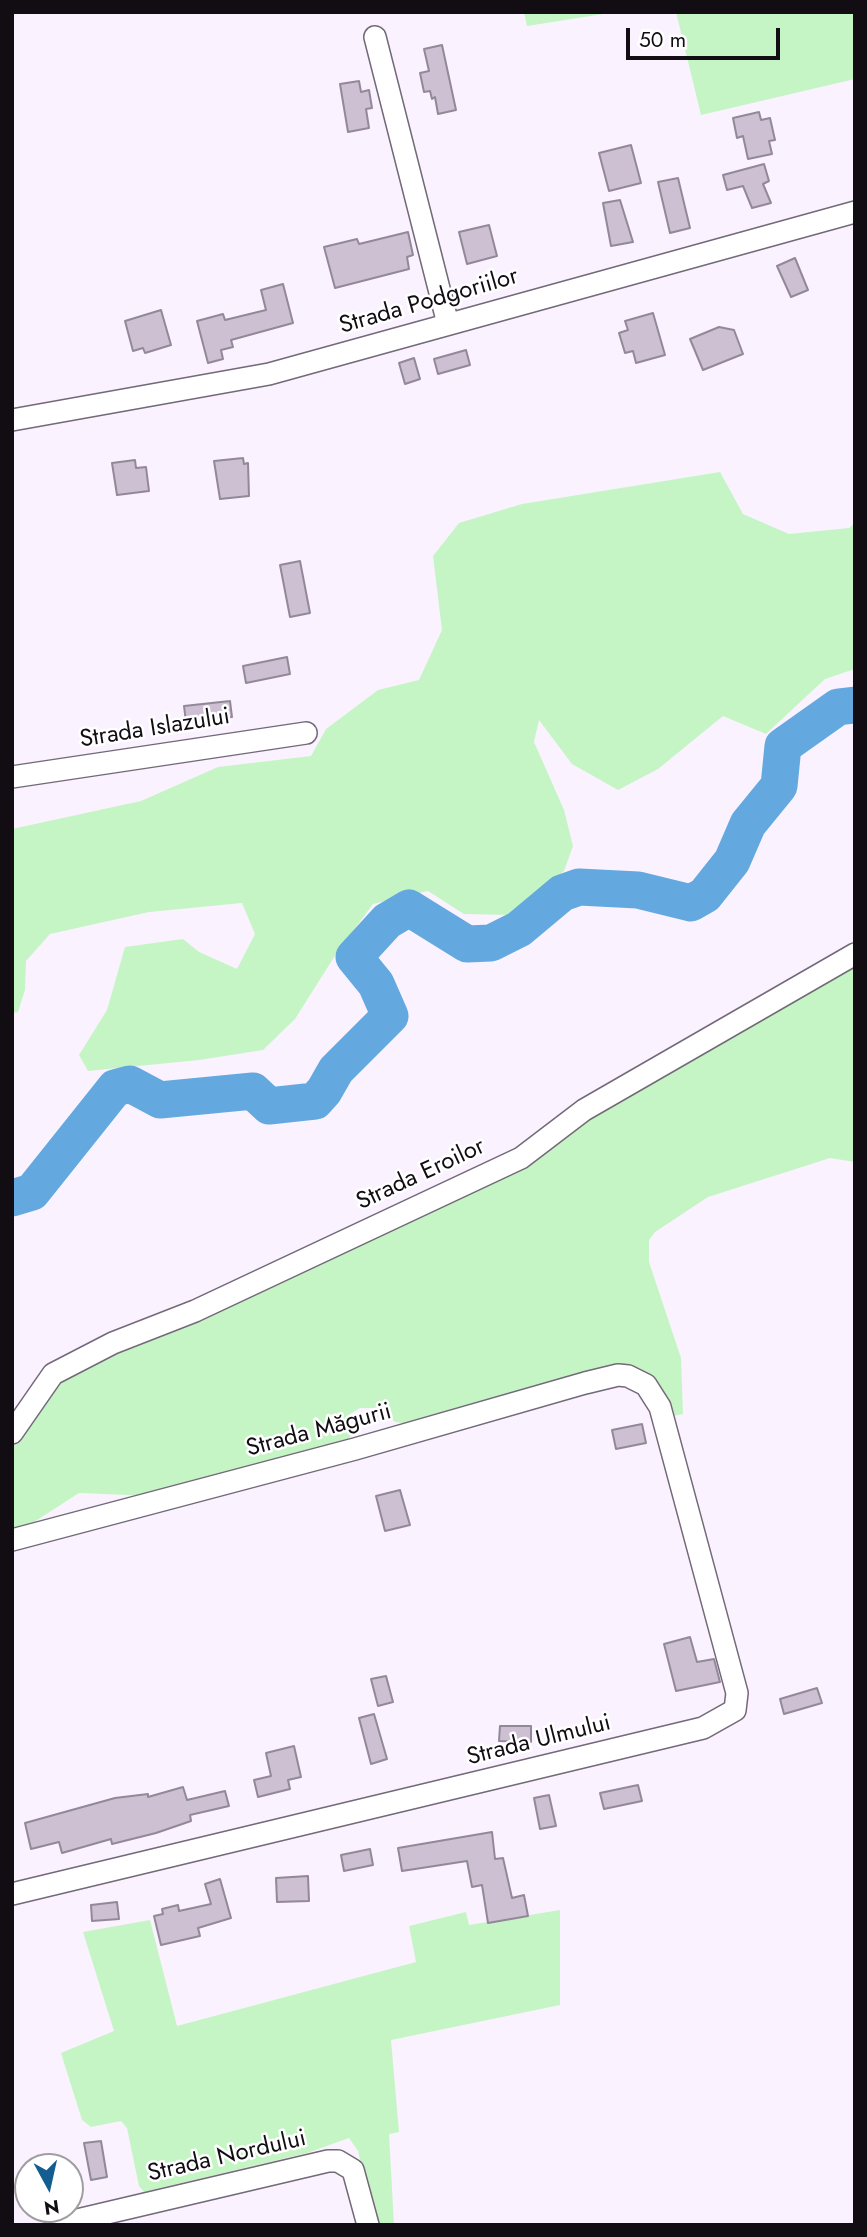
<!DOCTYPE html>
<html>
<head>
<meta charset="utf-8">
<style>
	body { margin:0 }
	#map { position:relative; width:867px; height:2237px; overflow:hidden; background:#faf2fe; font-family:Jost,sans-serif }
	canvas { display:block }
	.frame { position:absolute; inset:0; border:14px solid #110d13; pointer-events:none }
	.north { position:absolute; left:14px; top:2153px; width:70px; height:70px; box-sizing:border-box; background:#fff; border:2px solid #a09ea1; border-radius:50%; rotate:172deg; font-size:19px; font-weight:700; line-height:28px; text-align:center; color:#110d13 }
	.north::after { content:''; display:block; margin:auto; width:24px; height:32px; background:#135e91; clip-path:polygon(50% 0,100% 100%,50% 72%,0 100%) }
	.scale { position:absolute; left:626px; top:28px; width:154px; height:32px; box-sizing:border-box; border:4px solid #110d13; border-top:0; padding-left:9px; font-size:21px; line-height:24px; white-space:nowrap; color:#110d13; -webkit-text-stroke:5px #fff; paint-order:stroke }
</style>
</head>
<body>
<div id="map">
<canvas width="867" height="2237"></canvas>
<div class="frame"></div>
<div class="north">N</div>
<div class="scale">50 m</div>
</div>
<script>
const g = document.querySelector('canvas').getContext('2d');
g.lineJoin = 'round';
function fill(path, color) {
  g.fillStyle = color;
  g.fill(path, 'evenodd');
}
function toPath(rows) {
  const path = new Path2D();
  for (const r of rows) {
    path.moveTo(r[0], r[1]);
    for (let i = 2; i < r.length; i += 2) path.lineTo(r[i], r[i + 1]);
  }
  return path;
}
function strokePath(path, color, width, dash) {
  g.strokeStyle = color;
  g.lineWidth = width;
  g.lineCap = dash ? 'butt' : 'round';
  g.setLineDash(dash || []);
  g.stroke(path);
}
function label(font, color, halo, rows, align = 'center') {
  g.font = font + ' Jost,sans-serif';
  g.lineWidth = 5;
  g.setLineDash([]);
  g.textBaseline = 'middle';
  g.strokeStyle = halo;
  g.fillStyle = color;
  for (const [text, x, y, turn = 0] of rows) {
    g.save();
    g.translate(x, y);
    g.rotate((+turn || 0) * Math.PI / 180);
    g.textAlign = isNaN(turn) ? turn : align;
    if (halo) g.strokeText(text, 0, 0);
    g.fillText(text, 0, 0);
    g.restore();
  }
}
fill(toPath([
	[524,12,616,12,527,26],
	[676,12,855,12,855,79,701,115],
	[720,472,743,514,789,534,849,528,855,523,855,669,825,679,766,734,723,716,658,769,618,790,572,764,539,720,534,742,564,810,573,846,564,871,510,915,464,914,428,891,373,904,336,954,295,1019,263,1050,199,1060,88,1071,79,1055,107,1010,125,947,183,939,199,952,237,969,255,934,242,903,149,912,50,934,26,961,25,990,18,1012,12,1013,12,829,141,801,218,767,311,756,326,729,378,690,419,680,442,630,433,556,459,523,522,504],
	[855,967,855,1162,830,1158,708,1197,655,1232,649,1240,649,1262,681,1358,683,1414,673,1416,650,1378,411,1424,395,1422,380,1408,360,1408,350,1414,351,1436,344,1443,178,1497,79,1493,34,1522,12,1532,12,1448,47,1396,68,1377,92,1363,211,1315],
	[560,1910,560,2005,391,2040,399,2132,389,2134,394,2225,375,2225,358,2151,349,2138,307,2153,144,2192,139,2186,127,2128,121,2121,91,2127,82,2120,61,2053,114,2031,83,1932,150,1920,177,2026,416,1962,409,1926,466,1912,469,1925]
]), '#c6f5c5');
strokePath(toPath([
	[12,1198,32,1192,115,1088,130,1084,160,1100,253,1091,269,1106,315,1101,324,1091,336,1070,390,1016,376,984,354,957,387,921,409,908,467,944,491,943,519,929,562,893,579,887,638,890,691,903,705,895,732,861,748,824,779,786,783,746,838,707,855,705]
]), '#63a9df', 37);
const building = toPath([
	[442,45,456,110,438,114,435,97,432,99,430,91,424,92,420,73,429,71,424,49,442,45],
	[359,81,361,92,369,90,372,108,366,109,369,128,348,132,340,84,359,81],
	[759,112,761,120,770,118,775,140,769,141,772,154,748,159,743,136,737,138,733,118,759,112],
	[631,145,641,183,609,191,599,153,631,145],
	[764,164,769,181,763,184,771,203,752,208,743,186,727,190,723,175,764,164],
	[678,178,690,228,670,233,658,182,678,178],
	[620,200,633,242,611,246,603,203,620,200],
	[489,225,497,256,467,264,459,232,489,225],
	[408,232,413,255,407,257,409,269,335,288,324,247,357,239,359,244,408,232],
	[795,258,808,290,791,297,777,266,795,258],
	[283,284,293,323,231,340,233,347,221,350,223,359,208,363,197,321,223,314,225,320,266,310,261,290,283,284],
	[161,310,171,345,145,353,143,348,133,351,125,321,161,310],
	[653,313,665,355,636,363,633,351,625,353,619,333,628,330,625,321,653,313],
	[719,327,734,330,743,354,703,370,690,339,719,327],
	[466,350,470,365,438,374,434,359,466,350],
	[414,358,420,379,405,384,399,363,414,358],
	[243,458,244,464,248,463,249,496,220,499,214,461,243,458],
	[135,460,136,468,146,467,149,491,117,495,112,463,135,460],
	[300,561,310,613,290,617,280,565,300,561],
	[287,657,290,674,246,683,243,666,287,657],
	[230,701,232,717,186,722,184,706,230,701],
	[642,1424,646,1443,616,1449,612,1430,642,1424],
	[400,1490,410,1525,385,1531,376,1496,400,1490],
	[690,1637,697,1662,714,1659,720,1682,676,1691,664,1644,690,1637],
	[386,1676,393,1702,378,1706,371,1679,386,1676],
	[817,1688,822,1703,784,1714,780,1699,817,1688],
	[374,1714,387,1759,371,1764,359,1718,374,1714],
	[500,1726,531,1726,531,1742,499,1741,500,1726],
	[294,1746,301,1777,288,1780,290,1789,258,1797,254,1780,271,1776,266,1753,294,1746],
	[638,1785,642,1801,604,1809,600,1793,638,1785],
	[183,1787,187,1800,225,1791,229,1806,190,1815,191,1821,156,1833,112,1844,111,1839,62,1853,59,1842,31,1849,25,1823,115,1798,148,1794,148,1797,183,1787],
	[549,1795,556,1826,540,1829,534,1798,549,1795],
	[492,1832,495,1859,503,1858,512,1898,524,1895,528,1916,488,1923,482,1885,472,1887,467,1861,402,1871,398,1848,492,1832],
	[370,1849,373,1865,344,1871,341,1855,370,1849],
	[308,1876,309,1901,277,1902,276,1878,308,1876],
	[220,1879,231,1918,198,1928,200,1936,161,1945,154,1916,163,1914,162,1909,178,1905,179,1911,211,1904,205,1884,220,1879],
	[117,1902,119,1919,92,1921,91,1905,117,1902],
	[101,2141,107,2177,91,2180,84,2143,101,2141]
]);
fill(building, '#ccc0d2');
strokePath(building, '#938899', 2);
const minor = toPath([
	[375,37,448,324],
	[12,420,269,374,855,212],
	[12,777,306,733],
	[12,1433,53,1374,113,1343,195,1311,521,1158,584,1110,855,954],
	[12,1540,355,1449,585,1383,618,1375,628,1376,646,1385,660,1407,737,1693,735,1710,703,1728,12,1894],
	[56,2225,328,2161,338,2161,353,2170,368,2225]
]);
strokePath(minor, '#736979', 24);
strokePath(minor, '#fff', 21);
label('24px', '#110d13', '#fff', [
	["Strada Podgoriilor",429,302,-16],
	["Strada Islazului",155,729,-9],
	["Strada Eroilor",421,1175,-25],
	["Strada Măgurii",319,1431,-15],
	["Strada Ulmului",539,1741,-14],
	["Strada Nordului",227,2157,-13]
]);
</script>
</body>
</html>
